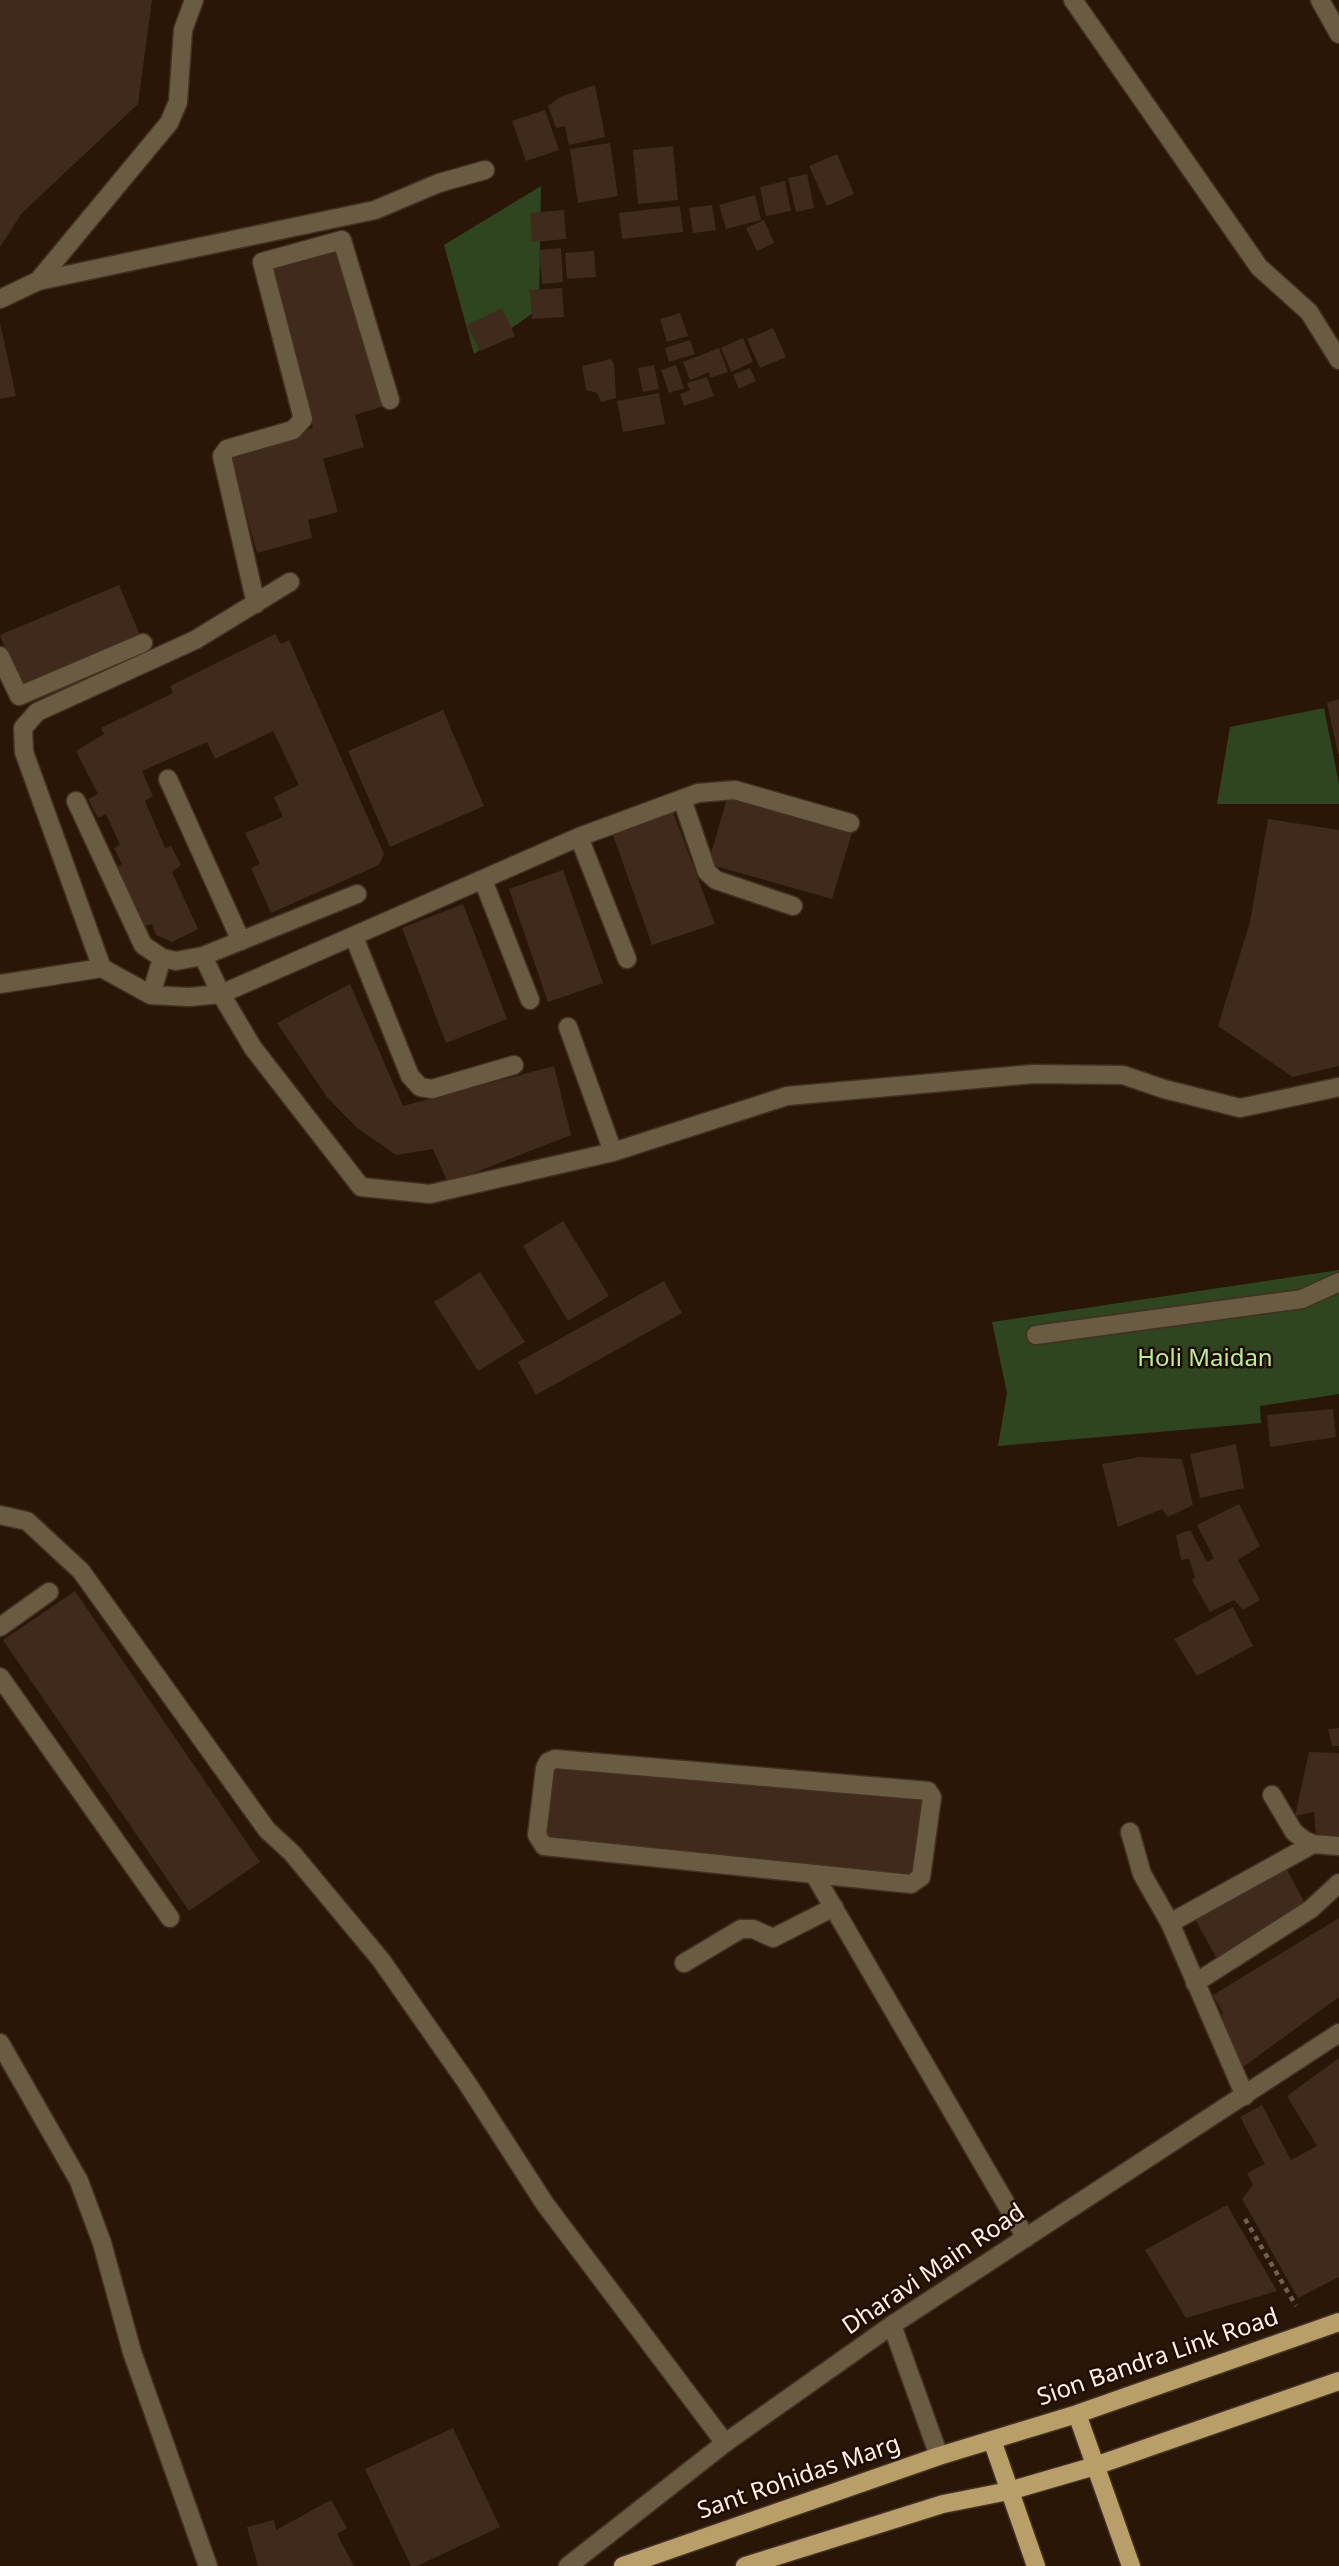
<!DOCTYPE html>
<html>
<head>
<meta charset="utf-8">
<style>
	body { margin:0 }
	canvas { display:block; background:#291607 }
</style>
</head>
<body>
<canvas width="1339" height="2566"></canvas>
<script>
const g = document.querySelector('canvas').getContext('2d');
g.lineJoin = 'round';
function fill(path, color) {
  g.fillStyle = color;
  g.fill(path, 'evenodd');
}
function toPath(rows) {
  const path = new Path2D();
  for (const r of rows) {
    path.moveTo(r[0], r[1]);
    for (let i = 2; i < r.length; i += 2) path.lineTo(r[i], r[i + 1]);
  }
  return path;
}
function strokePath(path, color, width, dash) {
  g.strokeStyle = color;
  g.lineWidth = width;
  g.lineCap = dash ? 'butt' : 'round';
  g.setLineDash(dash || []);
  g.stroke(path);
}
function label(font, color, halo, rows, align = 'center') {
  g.font = font + ' "Noto Sans",sans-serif';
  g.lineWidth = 5;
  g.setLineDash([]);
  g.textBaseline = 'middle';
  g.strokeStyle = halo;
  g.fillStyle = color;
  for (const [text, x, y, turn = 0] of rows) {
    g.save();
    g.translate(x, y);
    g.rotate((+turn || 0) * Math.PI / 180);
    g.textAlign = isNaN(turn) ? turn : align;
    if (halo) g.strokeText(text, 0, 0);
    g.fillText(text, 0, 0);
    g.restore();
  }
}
fill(toPath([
	[541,186,539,309,474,354,444,245],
	[1324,708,1339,784,1339,804,1217,804,1230,727],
	[1339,1270,1339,1394,1260,1406,1261,1423,998,1446,1007,1393,992,1322]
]), '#2e4520');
fill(toPath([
	[0,0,152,0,138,104,22,213,0,247],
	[595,85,605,137,569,145,565,126,556,128,548,106,560,97],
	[545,110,559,150,526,161,512,121],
	[610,143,618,196,578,203,570,149],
	[673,146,678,200,638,204,633,150],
	[837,154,854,194,827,206,809,166],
	[807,174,814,208,796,212,788,178],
	[785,181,791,211,766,216,760,187],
	[755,195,761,220,726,229,719,205],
	[712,205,716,230,693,233,689,208],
	[680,206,683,232,622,239,619,213],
	[564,210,566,239,532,242,530,213],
	[764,220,774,243,757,251,746,228],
	[339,246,384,406,355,415,364,447,323,459,338,512,308,520,312,538,257,553,229,452,313,428,268,265],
	[561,248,563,282,542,284,539,250],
	[594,251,596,277,567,279,565,253],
	[562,288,564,317,532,319,530,290],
	[502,308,515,336,480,351,467,325],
	[680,313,688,336,667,342,660,319],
	[0,323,16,396,0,399],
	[773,328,786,357,760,368,747,339],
	[743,338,753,362,731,372,721,348],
	[690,340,695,354,669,362,665,348],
	[719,348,728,372,710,378,709,372,690,380,683,362],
	[611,359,614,364,616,398,601,402,597,393,586,390,582,366],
	[654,365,659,389,643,392,638,368],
	[676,365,684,388,669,393,661,370],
	[750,368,756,381,739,389,733,375],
	[707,377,714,396,684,406,680,394,690,390,687,383],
	[659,393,665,424,623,432,617,401],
	[119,585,142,640,21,691,0,635],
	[275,634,281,644,289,640,384,854,379,865,271,913,251,868,260,864,245,833,283,817,274,797,299,785,273,731,215,759,207,742,142,771,153,796,145,801,165,848,171,846,181,865,172,872,198,929,172,942,156,935,152,924,145,926,137,907,130,909,120,884,124,882,117,867,122,864,114,848,120,845,106,814,98,818,88,799,98,794,76,751,104,734,101,728,173,693,170,686],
	[1339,699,1339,754,1338,754,1327,703],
	[443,710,484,806,390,847,348,751],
	[728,795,852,833,832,899,708,864],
	[673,812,715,924,652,945,612,832],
	[1268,819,1339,830,1339,1066,1293,1077,1218,1026,1250,922],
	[563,870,603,983,548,1002,509,889],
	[463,904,507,1019,446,1043,402,928],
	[350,984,403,1106,554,1066,571,1135,448,1183,433,1149,396,1155,357,1128,327,1097,277,1023],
	[563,1221,609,1296,568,1321,523,1246],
	[480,1272,525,1342,478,1371,434,1302],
	[664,1281,682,1313,536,1395,518,1362],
	[1333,1409,1336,1437,1270,1447,1267,1415],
	[1236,1444,1244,1488,1200,1498,1190,1454],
	[1140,1457,1182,1459,1193,1505,1168,1517,1162,1509,1118,1527,1102,1464],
	[1239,1504,1260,1546,1238,1560,1260,1600,1243,1610,1234,1600,1210,1612,1192,1580,1195,1577,1189,1559,1181,1560,1176,1535,1190,1530,1207,1562,1214,1558,1197,1525],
	[75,1591,260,1862,189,1911,3,1640],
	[1233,1607,1253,1646,1197,1676,1174,1639],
	[1339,1728,1339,1746,1332,1746,1328,1729],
	[1309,1752,1339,1753,1339,1836,1316,1835,1314,1812,1295,1816],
	[554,1764,922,1799,914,1876,546,1842],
	[1286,1868,1307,1907,1217,1959,1195,1919],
	[1339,1918,1339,1997,1243,2067,1213,2020,1223,2013,1213,1995],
	[1339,2058,1339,2277,1298,2298,1242,2199,1253,2185,1247,2173,1265,2164,1240,2117,1262,2105,1291,2160,1317,2146,1287,2096],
	[1227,2205,1277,2291,1186,2318,1145,2250],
	[453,2428,500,2527,417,2566,411,2566,365,2469],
	[331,2500,347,2528,337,2534,354,2566,258,2566,247,2527,274,2520,276,2530]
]), '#3f2a1b');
const minor = toPath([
	[1073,0,1259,267,1309,312,1339,360],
	[1320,0,1339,34],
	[38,281,169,123,178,102,183,30,194,0],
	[0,299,38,281,375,210,439,183,485,170],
	[256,604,222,456,227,449,293,430,303,419,262,262,342,240,390,400],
	[0,656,19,696,143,643],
	[168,779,241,941],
	[682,799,707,872,716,880,793,906],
	[76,801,143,945,162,958,176,961,203,956,357,894],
	[579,837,627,959],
	[483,880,530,1000],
	[354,937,410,1076,420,1087,432,1089,514,1065],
	[203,956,221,994,579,837,698,793,735,790,850,823],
	[102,968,24,752,23,728,37,712,195,640,290,582],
	[0,984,102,968,151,995,189,997,221,994,253,1048,361,1187,430,1194,613,1152,787,1096,1033,1074,1123,1075,1164,1089,1240,1108,1339,1087],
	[151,995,162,958],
	[568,1027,613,1152],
	[1036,1335,1302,1299,1339,1282],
	[0,1515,27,1521,81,1571,267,1830,292,1853,381,1960,467,2083,545,2204,725,2443],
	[0,1627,49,1592],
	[0,1677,170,1918],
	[555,1759,928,1791,932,1797,921,1877,911,1884,544,1846,537,1835,545,1768,548,1762,555,1759],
	[1272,1795,1294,1832,1304,1840,1313,1844,1339,1846],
	[1130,1832,1142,1874,1170,1923,1245,2096],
	[814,1874,1026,2238],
	[1170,1923,1313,1844],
	[684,1963,741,1929,753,1929,773,1938,834,1907],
	[1195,1983,1311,1909,1339,1883],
	[0,2043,79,2181,102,2243,132,2352,208,2566],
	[892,2325,939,2456],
	[568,2566,725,2443,892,2325,1339,2033]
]);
const major = toPath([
	[1077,2414,1131,2566],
	[992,2440,1036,2566],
	[623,2566,939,2456,1077,2414,1339,2322],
	[745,2566,943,2504,1009,2491,1095,2466,1339,2381]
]);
strokePath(minor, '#433022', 21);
strokePath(major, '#433022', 21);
strokePath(toPath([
	[1245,2219,1296,2306]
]), '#715f52', 4.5, [5, 5]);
strokePath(minor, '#695c43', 18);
strokePath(major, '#b89e69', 18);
label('24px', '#baee9c', '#1f0d01', [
	["Holi Maidan",1205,1359]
]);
label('24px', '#fff1e7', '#1f0d01', [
	["Dharavi Main Road",934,2270,-34],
	["Sion Bandra Link Road",1158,2358,-19],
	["Sant Rohidas Marg",799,2478,-19]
]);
</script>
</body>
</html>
